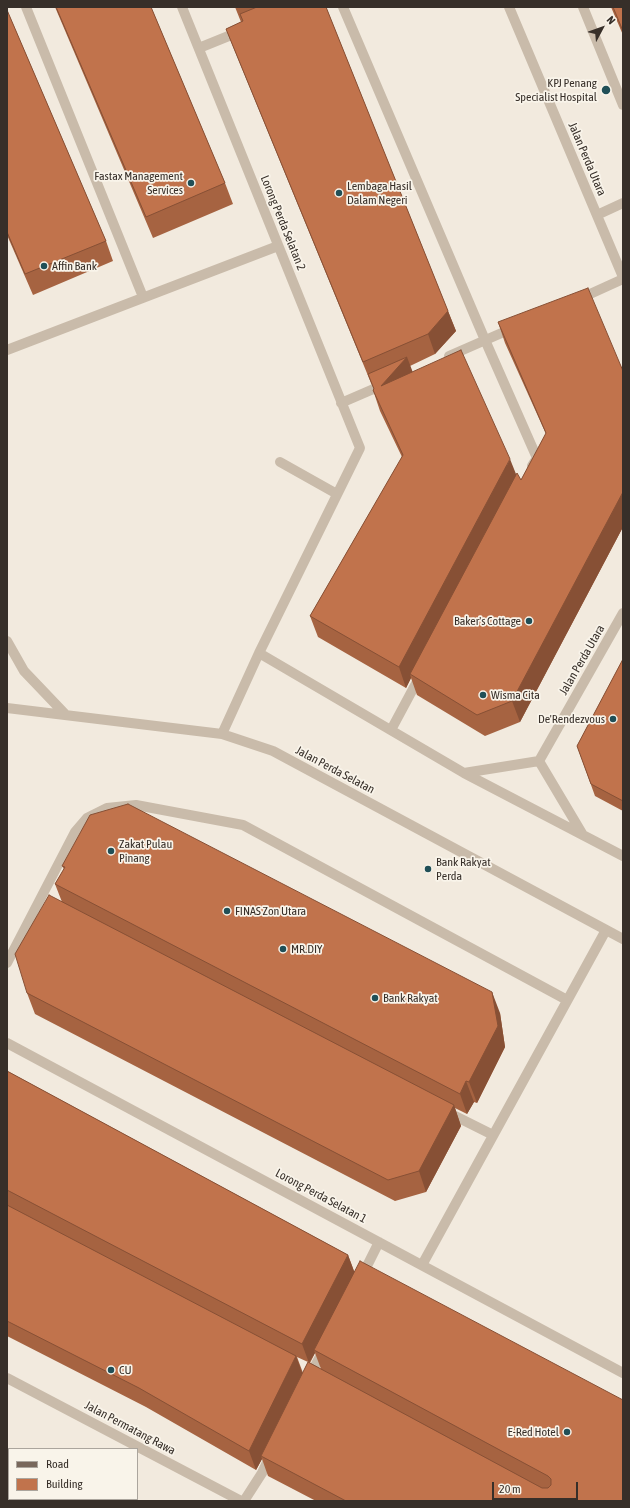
<!DOCTYPE html>
<html>
<head>
<meta charset="utf-8">
<style>
	body { margin:0 }
	#map { position:relative; width:630px; height:1508px; overflow:hidden; background:#f2eade; font-family:"Asap Condensed",sans-serif }
	canvas { display:block }
	.frame { position:absolute; inset:0; border:8px solid #372f29; pointer-events:none }
	.legend { position:absolute; left:8px; top:1448px; width:130px; height:52px; box-sizing:border-box; background:#f9f4ea; border:1px solid #aba59d; margin:0; padding:5px 7px; list-style:none; font-size:12px; color:#372f29 }
	.legend li { display:flex; align-items:center; gap:8px; height:20px }
	.legend b { width:20px; border:1px solid #aba59d }
	.north { position:absolute; left:582px; top:8px; width:40px; height:40px; -webkit-text-stroke:3px #f9f4ea; paint-order:stroke; rotate:49deg; font-size:11px; font-weight:700; line-height:16px; text-align:center; color:#372f29 }
	.north::after { content:''; display:block; margin:auto; width:14px; height:18px; background:#372f29; clip-path:polygon(50% 0,100% 100%,50% 72%,0 100%) }
	.scale { position:absolute; left:492px; top:1482px; width:86px; height:18px; box-sizing:border-box; border:2px solid #372f29; border-top:0; padding-left:5px; font-size:12px; line-height:14px; white-space:nowrap; color:#372f29; -webkit-text-stroke:3px #f9f4ea; paint-order:stroke }
</style>
</head>
<body>
<div id="map">
<canvas width="630" height="1508"></canvas>
<div class="frame"></div>
<ul class="legend">
<li><b style="height:5px;background:#78675b"></b>Road</li>
<li><b style="height:11px;background:#c1734c"></b>Building</li>
</ul>
<div class="north">N</div>
<div class="scale">20 m</div>
</div>
<script>
const g = document.querySelector('canvas').getContext('2d');
g.lineJoin = 'round';
function toPath(rows) {
  const path = new Path2D();
  for (const r of rows) {
    path.moveTo(r[0], r[1]);
    for (let i = 2; i < r.length; i += 2) path.lineTo(r[i], r[i + 1]);
  }
  return path;
}
function strokePath(path, color, width, dash) {
  g.strokeStyle = color;
  g.lineWidth = width;
  g.lineCap = dash ? 'butt' : 'round';
  g.setLineDash(dash || []);
  g.stroke(path);
}
function fill(path, color) {
  g.fillStyle = color;
  g.fill(path, 'evenodd');
}
function label(font, color, halo, rows, align = 'center') {
  g.font = font + ' "Asap Condensed",sans-serif';
  g.lineWidth = 3.5;
  g.setLineDash([]);
  g.textBaseline = 'middle';
  g.strokeStyle = halo;
  g.fillStyle = color;
  for (const [text, x, y, turn = 0] of rows) {
    g.save();
    g.translate(x, y);
    g.rotate((+turn || 0) * Math.PI / 180);
    g.textAlign = isNaN(turn) ? turn : align;
    if (halo) g.strokeText(text, 0, 0);
    g.fillText(text, 0, 0);
    g.restore();
  }
}
strokePath(toPath([
	[26,7,143,297],
	[182,7,360,448,259,653,222,734],
	[343,7,485,340,537,458,532,466],
	[509,7,623,277],
	[583,7,623,105],
	[199,48,241,31],
	[597,215,623,203],
	[579,299,623,279],
	[7,350,278,246],
	[449,356,513,328],
	[341,403,385,384],
	[280,462,337,494],
	[7,641,24,671,65,714],
	[259,653,464,773,623,856],
	[7,708,222,734,273,751,623,939],
	[391,730,421,674],
	[539,761,623,613],
	[539,761,583,835],
	[464,773,539,761],
	[7,963,75,832,87,818,107,808,136,805,243,825,567,1000],
	[7,1043,623,1373],
	[447,1112,493,1135],
	[422,1265,606,930],
	[362,1276,379,1242],
	[309,1377,324,1349],
	[7,1378,241,1501],
	[244,1501,262,1473,270,1456]
]), '#c9bbaa', 10);
strokePath(toPath([
	[10,1499,14,1501]
]), '#78675b', 10);
fill(toPath([
	[55,7,151,7,225,183,233,204,153,238],
	[235,7,326,7,456,331,435,354,410,366,412,372,516,475,521,480,546,434,505,343,498,322,623,371,623,527,520,722,485,736,417,695,411,678,406,688,318,637,310,616,402,457,380,411,373,390,374,389,371,383,234,49,226,29,241,22],
	[611,7,623,7,623,35],
	[7,10,106,241,113,261,33,295,7,235],
	[623,659,623,811,595,796,577,746],
	[62,866,500,1013,505,1047,477,1103,474,1102,467,1114,455,1108,461,1126,426,1192,395,1201,35,1014,27,993,62,902,55,884,64,869],
	[7,1071,348,1255,354,1271,623,1501,316,1501,268,1476,262,1459,256,1470,146,1407,7,1336],
	[315,1353,321,1369,310,1363],
	[297,1357,308,1362,303,1373]
]), '#a66341');
fill(toPath([
	[448,311,456,331,435,354,428,334],
	[407,357,415,378,381,386],
	[510,459,518,479,410,674,411,678,406,688,399,667],
	[623,492,623,527,520,722,512,701],
	[492,992,500,1013,505,1047,477,1103,469,1082],
	[466,1081,474,1102,467,1114,460,1094],
	[454,1105,461,1126,426,1192,419,1171],
	[348,1255,355,1274,314,1350,315,1353,309,1363,302,1344],
	[296,1356,303,1375,261,1456,262,1459,256,1470,249,1451]
]), '#875035');
const building = toPath([
	[56,7,151,7,225,183,146,217,56,7],
	[257,7,326,7,448,311,428,334,363,362,226,29,243,21,240,14,257,7],
	[613,7,623,7,623,31,613,7],
	[7,10,106,241,25,274,7,232,7,10],
	[588,288,623,371,623,492,512,701,477,715,410,674,517,473,521,480,546,433,498,322,588,288],
	[461,350,510,459,399,667,310,616,403,455,373,390,374,389,368,374,407,357,381,386,461,350],
	[623,659,623,801,591,784,577,746,623,659],
	[128,804,492,992,498,1026,469,1082,466,1081,460,1094,55,884,65,867,62,866,90,815,128,804],
	[49,895,454,1105,419,1171,388,1180,27,993,15,954,49,895],
	[7,1071,348,1255,302,1344,7,1190,7,1071],
	[7,1205,296,1356,249,1451,139,1388,7,1321,7,1205],
	[360,1261,623,1400,623,1501,346,1501,261,1456,308,1362,542,1488,548,1488,551,1485,551,1479,548,1476,314,1350,360,1261]
]);
fill(building, '#c1734c');
strokePath(building, '#875035', 1);
for (const [x, y, r, color] of [
	[606,90,5,"#204f57"],
	[191,183,4,"#204f57"],
	[339,193,4,"#204f57"],
	[44,266,4,"#204f57"],
	[529,621,4,"#204f57"],
	[483,695,4,"#204f57"],
	[613,719,4,"#204f57"],
	[111,851,4,"#204f57"],
	[428,869,4,"#204f57"],
	[227,911,4,"#204f57"],
	[283,949,4,"#204f57"],
	[375,998,4,"#204f57"],
	[111,1370,4,"#204f57"],
	[567,1432,4,"#204f57"]
]) {
  const dot = new Path2D();
  dot.arc(x, y, r, 0, 2 * Math.PI);
  g.fillStyle = color;
  g.fill(dot);
  strokePath(dot, '#f9f4ea', 1.5);
}
label('12px', '#372f29', '#f9f4ea', [
	["KPJ Penang",597,83,"right"],
	["Specialist Hospital",597,97,"right"],
	["Fastax Management",183,176,"right"],
	["Services",183,190,"right"],
	["Lembaga Hasil",347,186],
	["Dalam Negeri",347,200],
	["Affin Bank",52,266],
	["Baker's Cottage",521,621,"right"],
	["Wisma Cita",491,695],
	["De'Rendezvous",605,719,"right"],
	["Zakat Pulau",119,844],
	["Pinang",119,858],
	["Bank Rakyat",436,862],
	["Perda",436,876],
	["FINAS Zon Utara",235,911],
	["MR.DIY",291,949],
	["Bank Rakyat",383,998],
	["CU",119,1370],
	["E-Red Hotel",559,1432,"right"]
], 'left');
label('12px', '#372f29', '#f9f4ea', [
	["Jalan Perda Utara",587,159,67],
	["Lorong Perda Selatan 2",283,223,68],
	["Jalan Perda Utara",582,660,-60],
	["Jalan Perda Selatan",335,770,28],
	["Lorong Perda Selatan 1",321,1196,28],
	["Jalan Permatang Rawa",130,1428,28]
]);
</script>
</body>
</html>
